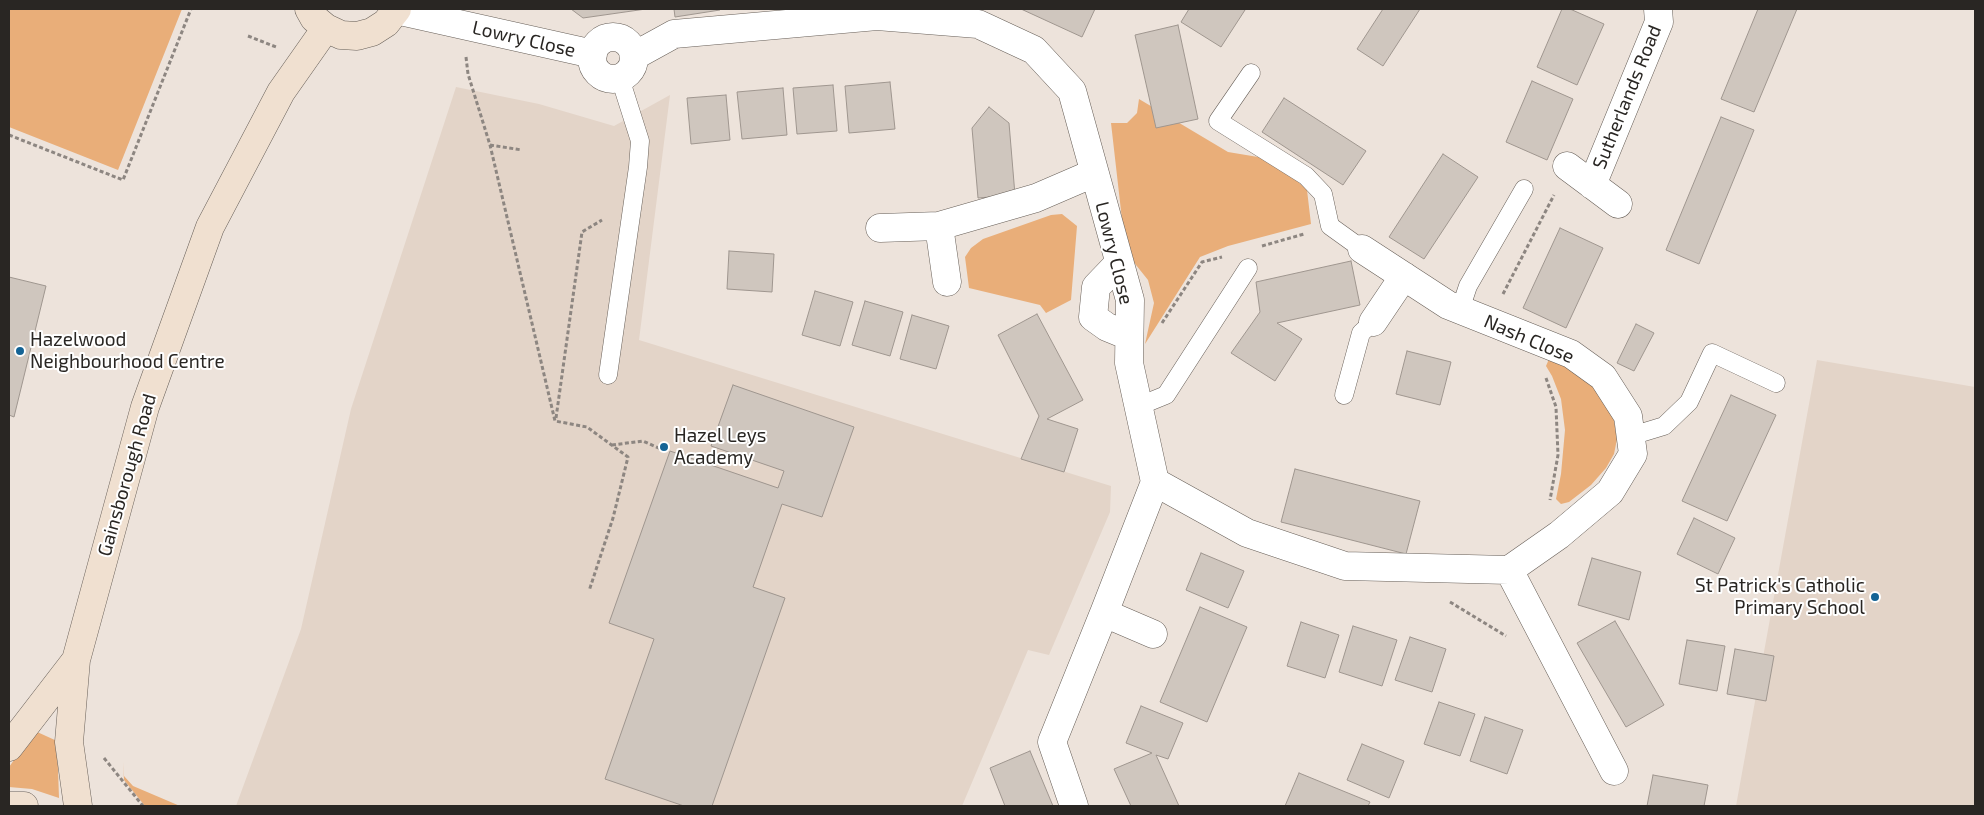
<!DOCTYPE html>
<html>
<head>
<meta charset="utf-8">
<style>
	body { margin:0 }
	#map { position:relative; width:1984px; height:815px; overflow:hidden; background:#ede3db; font-family:"Exo 2",sans-serif }
	canvas { display:block }
	.frame { position:absolute; inset:0; border:10px solid #292623; pointer-events:none }
</style>
</head>
<body>
<div id="map">
<canvas width="1984" height="815"></canvas>
<div class="frame"></div>
</div>
<script>
const g = document.querySelector('canvas').getContext('2d');
g.lineJoin = 'round';
function fill(path, color) {
  g.fillStyle = color;
  g.fill(path, 'evenodd');
}
function toPath(rows) {
  const path = new Path2D();
  for (const r of rows) {
    if (r.length === 3) {
      path.moveTo(r[0] + r[2], r[1]);
      path.arc(r[0], r[1], r[2], 0, 2 * Math.PI);
      continue;
    }
    path.moveTo(r[0], r[1]);
    for (let i = 2; i < r.length; i += 2) path.lineTo(r[i], r[i + 1]);
  }
  return path;
}
function strokePath(path, color, width, dash) {
  g.strokeStyle = color;
  g.lineWidth = width;
  g.lineCap = dash ? 'butt' : 'round';
  g.setLineDash(dash || []);
  g.stroke(path);
}
function label(font, color, halo, rows, align = 'center') {
  g.font = font + ' "Exo 2",sans-serif';
  g.lineWidth = 4;
  g.setLineDash([]);
  g.textBaseline = 'middle';
  g.strokeStyle = halo;
  g.fillStyle = color;
  for (const [text, x, y, turn = 0] of rows) {
    g.save();
    g.translate(x, y);
    g.rotate((+turn || 0) * Math.PI / 180);
    g.textAlign = isNaN(turn) ? turn : align;
    if (halo) g.strokeText(text, 0, 0);
    g.fillText(text, 0, 0);
    g.restore();
  }
}
fill(toPath([
	[456,87,539,104,614,126,670,95,639,340,1111,486,1110,512,1049,655,1028,650,962,806,236,806,301,629,351,409],
	[1817,360,1975,387,1975,806,1736,806]
]), '#e3d4c8');
fill(toPath([
	[9,9,182,9,118,170,9,127],
	[1139,99,1228,152,1258,157,1282,167,1307,190,1311,224,1228,246,1200,257,1145,344,1154,303,1148,280,1132,260,1124,237,1111,123,1127,123,1137,113],
	[1062,214,1077,226,1071,300,1046,313,1040,305,969,288,965,257,971,248,983,239,1051,215],
	[1549,359,1568,367,1589,383,1603,397,1613,414,1617,439,1614,454,1606,468,1591,485,1569,502,1561,504,1556,499,1561,474,1565,430,1561,399,1552,376,1546,366],
	[35,731,57,741,59,798,32,789,9,787,9,767],
	[123,762,124,776,133,786,180,806,145,806,124,780]
]), '#e9ae79');
const building = toPath([
	[571,9,646,9,583,18,571,9],
	[674,9,720,9,720,10,675,17,674,9],
	[1021,9,1095,9,1082,37,1021,9],
	[1189,9,1243,9,1245,10,1221,47,1181,22,1189,9],
	[1383,9,1420,9,1383,66,1357,49,1383,9],
	[1562,9,1570,9,1604,24,1577,85,1537,67,1562,9],
	[1758,9,1797,9,1754,112,1721,99,1758,9],
	[1178,25,1198,119,1156,128,1135,35,1178,25],
	[1532,81,1573,99,1547,160,1506,142,1532,81],
	[890,82,895,129,849,133,845,86,890,82],
	[833,85,837,131,797,134,793,88,833,85],
	[783,88,787,135,742,139,737,92,783,88],
	[726,95,730,140,691,144,687,98,726,95],
	[1284,98,1366,151,1343,185,1262,132,1284,98],
	[989,107,1009,123,1015,195,978,198,972,128,989,107],
	[1721,117,1754,130,1699,264,1666,250,1721,117],
	[1443,154,1478,177,1424,259,1389,237,1443,154],
	[1560,228,1603,248,1566,328,1523,308,1560,228],
	[729,251,774,254,772,292,727,289,729,251],
	[1351,261,1360,305,1277,323,1302,339,1275,381,1231,353,1260,312,1256,282,1351,261],
	[9,277,46,286,14,417,9,415,9,277],
	[815,291,853,302,840,346,802,335,815,291],
	[865,301,903,312,890,356,852,345,865,301],
	[1037,314,1083,400,1047,419,1078,429,1064,472,1021,459,1039,416,998,335,1037,314],
	[912,315,949,326,936,369,900,359,912,315],
	[1636,324,1654,333,1634,371,1617,363,1636,324],
	[1407,351,1451,362,1440,405,1396,394,1407,351],
	[733,385,854,427,822,517,782,504,753,587,785,598,712,806,684,806,605,779,654,639,609,623,670,451,778,488,784,471,711,446,733,385],
	[1731,395,1776,415,1727,521,1682,501,1731,395],
	[1295,469,1420,501,1406,554,1281,522,1295,469],
	[1694,518,1735,538,1718,574,1677,554,1694,518],
	[1201,553,1244,571,1228,608,1186,590,1201,553],
	[1592,558,1641,572,1629,620,1578,605,1592,558],
	[1200,607,1247,627,1207,722,1160,702,1200,607],
	[1615,621,1664,705,1626,727,1577,643,1615,621],
	[1301,622,1339,635,1325,678,1287,666,1301,622],
	[1353,626,1397,640,1382,686,1339,672,1353,626],
	[1410,637,1446,649,1432,692,1395,680,1410,637],
	[1687,640,1725,646,1717,691,1679,684,1687,640],
	[1735,649,1774,656,1766,701,1727,694,1735,649],
	[1439,702,1475,714,1460,756,1424,744,1439,702],
	[1141,706,1183,723,1168,759,1156,755,1179,806,1131,806,1114,769,1152,753,1126,743,1141,706],
	[1485,717,1523,730,1507,774,1470,761,1485,717],
	[1362,744,1404,761,1389,798,1347,780,1362,744],
	[1030,751,1053,806,1005,806,990,768,1030,751],
	[1299,773,1370,802,1368,806,1285,806,1299,773],
	[1653,775,1708,785,1704,806,1647,806,1653,775]
]);
fill(building, '#cfc6be');
strokePath(building, '#9f968f', 1);
const lane = toPath([
	[1251,73,1218,121,1306,176,1323,194,1330,226,1362,249],
	[1460,310,1468,286,1524,189],
	[608,375,638,167,640,141,620,78],
	[1344,395,1361,333,1373,322],
	[1139,406,1166,395,1248,268],
	[1631,436,1664,426,1689,402,1712,353,1776,383]
]);
const street = toPath([
	[396,10,593,54],
	[613,58,21],
	[634,56,674,34,877,16,978,24,1034,50,1072,91,1130,300,1129,363,1155,482],
	[1567,166,1618,204],
	[1592,185,1659,22,1658,9],
	[939,226,947,282],
	[880,228,939,226,1036,198,1094,173],
	[1119,263,1096,287,1093,317,1107,327,1129,336],
	[1373,322,1404,276],
	[1155,482,1247,533,1345,566,1509,570,1559,535,1610,492,1633,454,1628,416,1603,377,1571,354,1448,305,1362,249],
	[1509,570,1614,771],
	[1153,634,1104,613,1155,482],
	[1074,806,1052,742,1104,613]
]);
const secondary = toPath([
	[309,9,314,18,326,28,341,35,357,36,372,32,386,23,397,9],
	[9,747,76,660],
	[9,806,24,806],
	[78,806,69,742,76,660,145,407,210,227,281,92,326,28]
]);
strokePath(lane, '#675f58', 19);
strokePath(street, '#675f58', 29);
strokePath(secondary, '#675f58', 29);
strokePath(toPath([
	[248,36,276,47],
	[466,57,468,74,490,145,555,421,587,427,628,457,613,518,589,591],
	[9,135,123,180,191,9],
	[490,145,522,150],
	[1262,246,1304,234],
	[1503,294,1554,195],
	[1162,323,1202,262,1222,257],
	[1546,378,1556,407,1558,455,1550,500],
	[556,418,582,232,602,220],
	[612,445,643,441,663,450],
	[1450,602,1506,636],
	[104,758,143,806]
]), '#8d8681', 3, [4, 2.5]);
strokePath(lane, '#fff', 18);
strokePath(street, '#fff', 28);
strokePath(secondary, '#f0e0d0', 28);
for (const [x, y, r, color] of [
	[20,351,5,"#146395"],
	[664,447,5,"#146395"],
	[1875,597,5,"#146395"]
]) {
  const dot = new Path2D();
  dot.arc(x, y, r, 0, 2 * Math.PI);
  g.fillStyle = color;
  g.fill(dot);
  strokePath(dot, '#fff', 2);
}
label('19px', '#292623', '#fff', [
	["Lowry Close",524,39,13],
	["Sutherlands Road",1627,97,-68],
	["Lowry Close",1114,253,76],
	["Nash Close",1529,339,23],
	["Gainsborough Road",127,475,-74]
]);
label('19px', '#292623', '#fff', [
	["Hazelwood",30,340],
	["Neighbourhood Centre",30,362],
	["Hazel Leys",674,436],
	["Academy",674,458],
	["St Patrick's Catholic",1865,586,"right"],
	["Primary School",1865,608,"right"]
], 'left');
</script>
</body>
</html>
